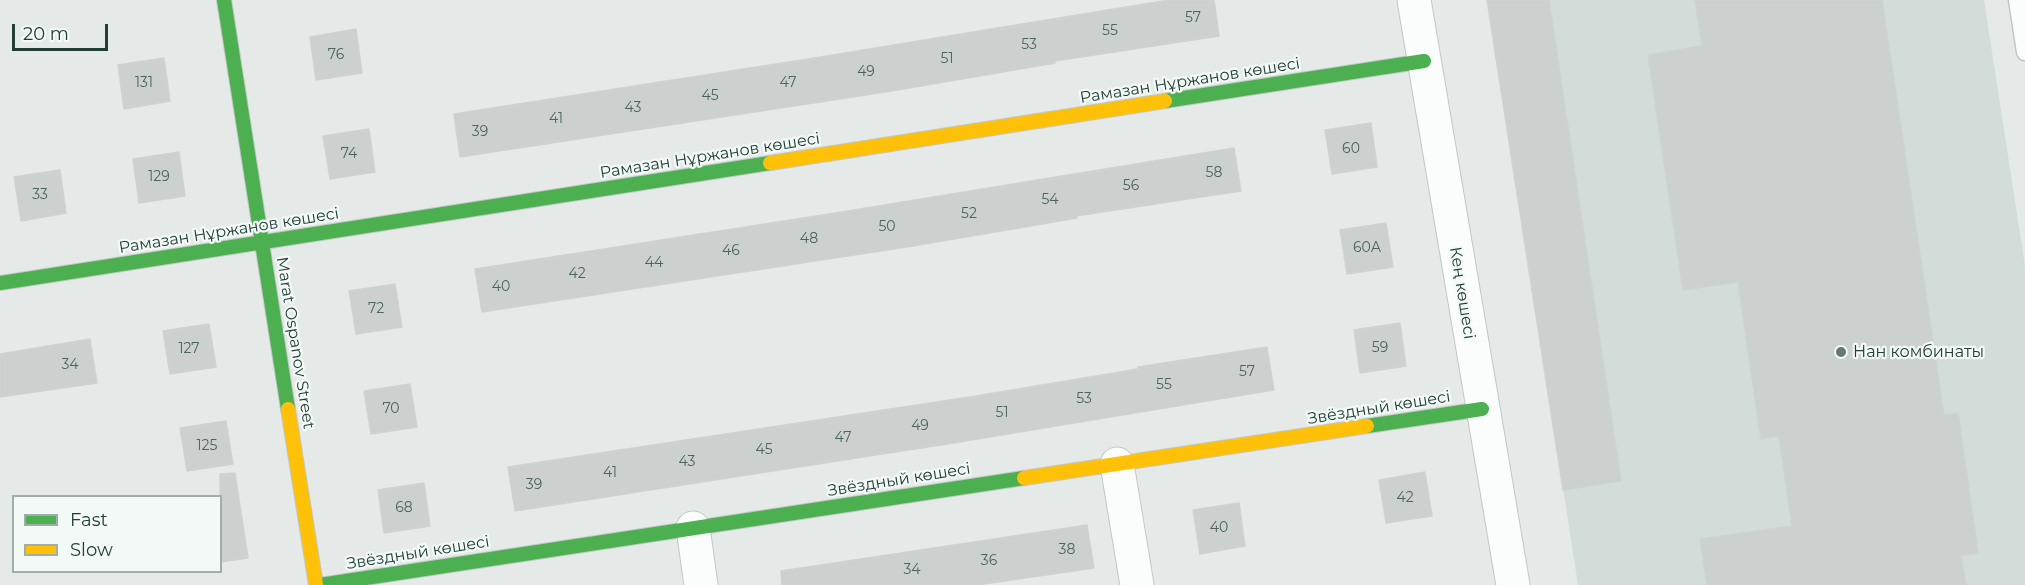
<!DOCTYPE html>
<html>
<head>
<meta charset="utf-8">
<style>
	body { margin:0 }
	#map { position:relative; width:2025px; height:585px; overflow:hidden; background:#e5eae8; font-family:Montserrat,sans-serif }
	canvas { display:block }
	.legend { position:absolute; left:12px; top:495px; width:210px; height:78px; box-sizing:border-box; background:#f3f9f6; border:2px solid #9faea9; margin:0; padding:8px 10px; list-style:none; font-size:18px; color:#213e36 }
	.legend li { display:flex; align-items:center; gap:12px; height:30px }
	.legend b { width:30px; border:2px solid #9faea9 }
	.scale { position:absolute; left:12px; top:24px; width:96px; height:27px; box-sizing:border-box; border:3px solid #213e36; border-top:0; padding-left:8px; font-size:18px; line-height:21px; white-space:nowrap; color:#213e36; -webkit-text-stroke:4px #f3f9f6; paint-order:stroke }
</style>
</head>
<body>
<div id="map">
<canvas width="2025" height="585"></canvas>
<ul class="legend">
<li><b style="height:8px;background:#4caf50"></b>Fast</li>
<li><b style="height:8px;background:#ffc107"></b>Slow</li>
</ul>
<div class="scale">20 m</div>
</div>
<script>
const g = document.querySelector('canvas').getContext('2d');
g.lineJoin = 'round';
function fill(path, color) {
  g.fillStyle = color;
  g.fill(path, 'evenodd');
}
function toPath(rows) {
  const path = new Path2D();
  for (const r of rows) {
    path.moveTo(r[0], r[1]);
    for (let i = 2; i < r.length; i += 2) path.lineTo(r[i], r[i + 1]);
  }
  return path;
}
function strokePath(path, color, width, dash) {
  g.strokeStyle = color;
  g.lineWidth = width;
  g.lineCap = dash ? 'butt' : 'round';
  g.setLineDash(dash || []);
  g.stroke(path);
}
function label(font, color, halo, rows, align = 'center') {
  g.font = font + ' Montserrat,sans-serif';
  g.lineWidth = 4.5;
  g.setLineDash([]);
  g.textBaseline = 'middle';
  g.strokeStyle = halo;
  g.fillStyle = color;
  for (const [text, x, y, turn = 0] of rows) {
    g.save();
    g.translate(x, y);
    g.rotate((+turn || 0) * Math.PI / 180);
    g.textAlign = isNaN(turn) ? turn : align;
    if (halo) g.strokeText(text, 0, 0);
    g.fillText(text, 0, 0);
    g.restore();
  }
}
fill(toPath([
	[1487,0,1984,0,2025,266,2025,585,1578,585]
]), '#d2dcd8');
const building = toPath([
	[1169,0,1214,0,1219,36,1055,61,1055,63,892,91,460,157,454,114,808,59,1169,0],
	[1487,0,1549,0,1621,481,1563,490,1487,0],
	[1695,0,1882,0,1944,415,1958,413,1978,553,1961,556,1966,585,1707,585,1700,539,1792,526,1779,436,1761,439,1738,282,1683,290,1648,55,1702,46,1695,0],
	[356,29,362,73,316,80,310,37,356,29],
	[164,58,170,101,124,109,118,65,164,58],
	[1371,123,1377,167,1332,174,1325,130,1371,123],
	[369,129,375,172,330,179,323,136,369,129],
	[1234,148,1241,191,1076,216,1077,218,913,246,482,312,475,269,829,214,1234,148],
	[179,152,185,196,139,203,133,159,179,152],
	[60,170,66,213,21,221,14,177,60,170],
	[1386,223,1393,267,1347,274,1340,230,1386,223],
	[395,284,402,327,356,334,349,291,395,284],
	[1400,323,1406,366,1360,373,1354,330,1400,323],
	[209,324,216,367,170,374,163,331,209,324],
	[90,339,97,383,0,397,0,354,90,339],
	[1267,347,1274,390,947,444,515,511,508,467,976,396,1138,369,1138,367,1267,347],
	[410,384,417,427,371,434,364,391,410,384],
	[226,421,233,464,187,471,180,428,226,421],
	[1425,472,1432,516,1386,523,1379,480,1425,472],
	[235,473,248,558,220,562,220,474,235,473],
	[424,483,430,526,384,533,378,490,424,483],
	[1239,503,1245,546,1200,554,1193,510,1239,503],
	[1087,525,1094,568,977,585,782,585,781,571,1087,525]
]);
fill(building, '#ccd1cf');
strokePath(building, '#cdd3d1', 1.5);
const lane = toPath([
	[2017,0,2025,52]
]);
const street = toPath([
	[1414,0,1513,585],
	[1117,464,1137,585],
	[693,528,701,585]
]);
const fast = toPath([
	[224,0,288,409],
	[1165,101,1424,61],
	[0,283,770,163],
	[1367,426,1482,409],
	[320,585,1024,478]
]);
const slow = toPath([
	[770,163,1165,101],
	[288,409,316,585],
	[1024,478,1367,426]
]);
strokePath(lane, '#c2c7c5', 19);
strokePath(street, '#c2c7c5', 35);
strokePath(fast, '#c0c8c5', 16);
strokePath(slow, '#c0c8c5', 16);
strokePath(lane, '#fbfcfc', 16);
strokePath(street, '#fbfcfc', 33);
strokePath(fast, '#4caf50', 14);
strokePath(slow, '#ffc107', 14);
for (const [x, y, r, color] of [
	[1841,352,6,"#667a74"]
]) {
  const dot = new Path2D();
  dot.arc(x, y, r, 0, 2 * Math.PI);
  g.fillStyle = color;
  g.fill(dot);
  strokePath(dot, '#f3f9f6', 2);
}
label('14px', '#4c645d', null, [
	["57",1193,18],
	["55",1110,31],
	["53",1029,45],
	["76",336,55],
	["51",947,59],
	["49",866,72],
	["131",144,83],
	["47",788,83],
	["45",710,96],
	["43",633,108],
	["41",556,119],
	["39",480,132],
	["60",1351,149],
	["74",349,154],
	["58",1214,173],
	["129",159,177],
	["56",1131,186],
	["33",40,195],
	["54",1050,200],
	["52",969,214],
	["50",887,227],
	["48",809,239],
	["60А",1367,248],
	["46",731,251],
	["44",654,263],
	["42",577,274],
	["40",501,287],
	["72",376,309],
	["59",1380,348],
	["127",189,349],
	["34",70,365],
	["57",1247,372],
	["55",1164,385],
	["53",1084,399],
	["70",391,409],
	["51",1002,413],
	["49",920,426],
	["47",843,438],
	["125",207,446],
	["45",764,450],
	["43",687,462],
	["41",610,473],
	["39",534,485],
	["42",1405,498],
	["68",404,508],
	["40",1219,528],
	["38",1067,550],
	["36",989,561],
	["34",912,570]
]);
label('16px', '#213e36', '#f3f9f6', [
	["Рамазан Нұржанов көшесі",1190,81,-9],
	["Рамазан Нұржанов көшесі",710,156,-9],
	["Рамазан Нұржанов көшесі",229,231,-9],
	["Кең көшесі",1462,293,81],
	["Marat Ospanov Street",295,343,81],
	["Звёздный көшесі",1379,408,-9],
	["Звёздный көшесі",899,480,-9],
	["Звёздный көшесі",418,553,-9]
]);
label('16px', '#213e36', '#f3f9f6', [
	["Нан комбинаты",1853,352]
], 'left');
</script>
</body>
</html>
